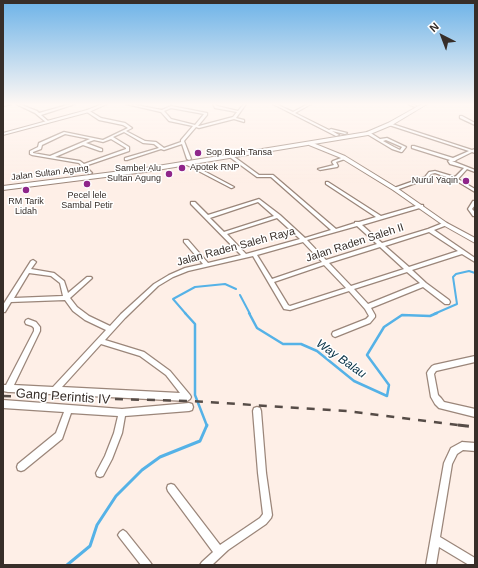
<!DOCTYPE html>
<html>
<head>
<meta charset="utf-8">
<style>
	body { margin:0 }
	#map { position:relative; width:478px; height:568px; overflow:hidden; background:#feefe7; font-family:Arial,sans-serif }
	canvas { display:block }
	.frame { position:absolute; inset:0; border:4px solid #372e29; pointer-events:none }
	.north { position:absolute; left:422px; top:16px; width:40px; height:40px; -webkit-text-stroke:3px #fff; paint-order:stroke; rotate:318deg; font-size:11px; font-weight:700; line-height:16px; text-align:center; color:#372e29 }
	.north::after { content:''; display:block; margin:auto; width:14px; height:18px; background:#372e29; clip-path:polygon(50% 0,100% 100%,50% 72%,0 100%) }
</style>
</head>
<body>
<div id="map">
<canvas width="478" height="568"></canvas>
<div class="frame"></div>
<div class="north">N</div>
</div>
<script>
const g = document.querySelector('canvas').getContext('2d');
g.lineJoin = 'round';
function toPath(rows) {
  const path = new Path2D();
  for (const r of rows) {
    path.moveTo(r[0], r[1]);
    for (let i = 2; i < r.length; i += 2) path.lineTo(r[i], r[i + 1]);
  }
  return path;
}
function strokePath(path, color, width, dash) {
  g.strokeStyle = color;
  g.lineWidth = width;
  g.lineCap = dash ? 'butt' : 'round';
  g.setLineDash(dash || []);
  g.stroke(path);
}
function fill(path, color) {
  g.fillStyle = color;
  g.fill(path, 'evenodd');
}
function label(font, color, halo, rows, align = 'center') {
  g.font = font + ' Arial,sans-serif';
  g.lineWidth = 3;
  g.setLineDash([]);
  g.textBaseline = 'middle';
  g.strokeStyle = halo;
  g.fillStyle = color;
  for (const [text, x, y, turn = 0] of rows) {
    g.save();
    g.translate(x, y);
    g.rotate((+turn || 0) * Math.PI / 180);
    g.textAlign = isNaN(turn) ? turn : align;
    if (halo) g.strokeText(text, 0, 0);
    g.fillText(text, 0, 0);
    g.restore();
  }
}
strokePath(toPath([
	[240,295,250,314],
	[186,314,173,299,195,287,225,284,236,289],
	[434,314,457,304,453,277,456,274,469,271,475,273]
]), '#55b2e7', 2);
strokePath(toPath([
	[185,313,195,324,195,395,207,426],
	[249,313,257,328,283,344,301,344,317,351,354,381,387,396,389,385,367,355,384,327,402,315,430,316,437,313]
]), '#55b2e7', 2.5);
strokePath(toPath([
	[67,565,90,546,97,525,116,496,142,470,160,457,200,441,207,425]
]), '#55b2e7', 3);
const minor = toPath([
	[3,104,11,104,3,106,3,104],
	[16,104,19,104,37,111,39,113,71,104,75,104,41,115,48,121,49,122,47,123,35,113,16,104],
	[126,104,131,104,162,110,171,106,207,113,207,115,198,126,199,126,233,117,237,112,215,108,213,104,215,104,217,106,238,111,244,104,246,104,236,118,244,120,244,122,234,119,199,128,196,127,184,141,191,159,189,160,187,159,182,144,164,150,161,149,127,160,125,160,125,158,159,148,154,144,143,143,124,132,113,137,129,147,129,151,85,166,92,173,90,174,89,174,79,163,32,155,30,154,30,151,38,147,39,143,64,132,103,140,128,128,123,125,99,120,87,112,87,110,88,110,101,118,125,123,132,128,126,131,145,141,156,142,164,148,181,142,181,140,193,126,169,121,161,112,126,104],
	[171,108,204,114,195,125,171,119,164,111,171,108],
	[65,134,90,139,50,156,33,153,33,152,41,149,42,145,65,134],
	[111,139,126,148,126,149,84,164,80,161,55,157,83,145,100,151,102,151,102,149,86,143,94,140,103,142,111,139],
	[273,104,276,104,293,112,308,104,311,104,295,113,329,130,331,129,347,133,345,134,332,131,339,135,336,136,273,104],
	[408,104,412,104,416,106,415,107,408,104],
	[460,116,462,116,475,123,475,125,460,118,460,116],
	[389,123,472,150,475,149,475,153,472,152,456,160,455,161,452,161,475,170,475,172,467,169,458,179,475,189,475,192,455,180,435,173,431,174,427,179,396,190,394,190,394,188,425,177,429,172,435,171,455,177,464,168,450,164,448,161,450,160,412,148,412,146,414,146,453,158,469,151,389,125,389,123],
	[367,132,369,132,380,139,387,138,406,147,402,152,401,152,392,149,367,134,367,132],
	[386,140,402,147,400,150,394,147,383,141,386,140],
	[231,156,233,156,259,175,273,175,336,229,355,223,355,222,359,222,376,217,326,184,326,182,328,182,381,216,419,205,423,205,423,207,362,225,382,243,428,229,443,223,447,223,447,225,434,230,475,258,475,262,462,254,412,270,426,283,449,300,450,302,449,304,445,304,423,287,371,308,375,315,375,317,370,323,335,337,333,336,332,334,333,332,366,319,369,316,365,309,349,291,290,310,284,309,253,256,188,271,173,277,158,286,125,318,105,340,144,352,170,371,190,395,191,397,190,399,187,401,10,392,8,392,3,391,3,385,6,385,34,331,34,328,32,326,26,324,25,322,26,320,28,319,36,322,40,327,40,331,14,385,53,387,106,330,85,320,73,311,65,300,11,302,5,312,3,312,3,305,31,261,33,260,36,262,31,269,54,273,64,281,68,293,87,277,91,277,92,278,91,279,70,298,77,307,89,316,110,326,121,314,154,284,169,275,185,268,203,264,184,242,184,240,188,240,208,263,241,255,191,204,191,202,195,202,208,215,259,199,280,215,305,238,331,230,271,177,257,177,231,158,231,156],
	[258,202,274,216,224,232,210,218,258,202],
	[277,218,300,239,246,254,227,234,277,218],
	[357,226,377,244,326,260,307,240,357,226],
	[429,232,458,251,409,267,385,246,429,232],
	[303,242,322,262,272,279,257,255,303,242],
	[380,247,404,269,351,286,329,263,380,247],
	[324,265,346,288,290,306,288,305,274,282,324,265],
	[407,272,420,283,368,304,354,289,407,272],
	[29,273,51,276,60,283,63,296,14,298,29,273],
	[101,344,140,356,166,375,180,393,62,387,101,344],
	[344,157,346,158,345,159,336,162,338,166,337,167,320,170,318,169,334,165,332,162,333,161,344,157],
	[187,163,189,163,234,187,232,188,231,188,187,165,187,163],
	[473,201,475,201,475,205,472,209,475,212,475,216,473,216,468,209,473,201],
	[475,356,475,362,436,371,434,374,438,395,441,398,444,402,475,409,475,417,439,408,435,404,431,397,427,373,428,371,432,366,434,365,475,356],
	[3,400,122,409,189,403,192,404,193,407,192,410,189,411,125,416,122,433,112,459,103,476,100,477,97,476,96,473,105,456,114,433,118,416,71,413,62,439,24,470,21,471,18,470,17,467,18,464,56,433,64,412,3,408,3,400],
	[257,407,260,408,261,411,266,473,272,515,271,518,266,524,228,550,212,565,200,565,202,562,213,552,168,491,167,488,168,485,171,484,174,485,220,545,260,518,263,514,258,473,253,411,254,408,257,407],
	[462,442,475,443,475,451,463,450,457,454,452,464,440,537,475,558,475,565,469,565,439,547,436,565,426,565,444,463,451,448,462,442],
	[123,530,126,532,150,562,152,565,141,565,120,538,118,535,120,532,123,530]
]);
const tertiary = toPath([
	[102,104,107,104,89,112,3,135,3,133,87,110,102,104],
	[309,143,313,143,345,156,397,188,447,223,475,238,475,243,443,225,393,190,341,158,309,145,309,143]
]);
const primary = toPath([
	[422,104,427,104,392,125,368,135,145,172,3,190,3,186,145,168,367,132,388,123,422,104]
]);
strokePath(minor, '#9b867a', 2.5);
strokePath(tertiary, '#9b867a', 2);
strokePath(primary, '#9b867a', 2);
fill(minor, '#fff');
fill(tertiary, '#fff');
fill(primary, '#fff');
strokePath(toPath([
	[3,396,190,401,347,411,466,426]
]), '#564c47', 2.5, [8, 8]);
strokePath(toPath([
	[458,425,475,427]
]), '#564c47', 3, [11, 11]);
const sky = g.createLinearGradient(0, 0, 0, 183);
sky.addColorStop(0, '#6db3e8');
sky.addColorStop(0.57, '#fff8f4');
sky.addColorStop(1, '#fff8f400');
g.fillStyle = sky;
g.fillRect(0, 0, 478, 183);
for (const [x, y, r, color] of [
	[198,153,4,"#8f268a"],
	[182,168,4,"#8f268a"],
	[169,174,4,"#8f268a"],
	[466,181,4,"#8f268a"],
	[87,184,4,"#8f268a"],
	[26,190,4,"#8f268a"]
]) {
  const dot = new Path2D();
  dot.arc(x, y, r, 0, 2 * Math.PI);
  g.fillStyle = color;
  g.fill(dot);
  strokePath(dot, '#fff', 1.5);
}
label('9px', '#372e29', '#fff', [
	["Sop Buah Tansa",206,153],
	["Apotek RNP",190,168],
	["Sambel Alu",161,169,"right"],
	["Sultan Agung",161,179,"right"],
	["Nurul Yaqin",458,181,"right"],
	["Pecel lele",87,196,"center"],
	["Sambal Petir",87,206,"center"],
	["RM Tarik",26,202,"center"],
	["Lidah",26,212,"center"]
], 'left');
label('9px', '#372e29', '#fff', [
	["Jalan Sultan Agung",50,173,-7]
]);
label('11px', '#372e29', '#fff', [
	["Jalan Raden Saleh II",355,243,-18],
	["Jalan Raden Saleh Raya",236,247,-15]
]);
label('italic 12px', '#032e43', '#fff', [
	["Way Balau",341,359,35]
]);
label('13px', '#372e29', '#fff', [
	["Gang Perintis IV",63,397,4]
]);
</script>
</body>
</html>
